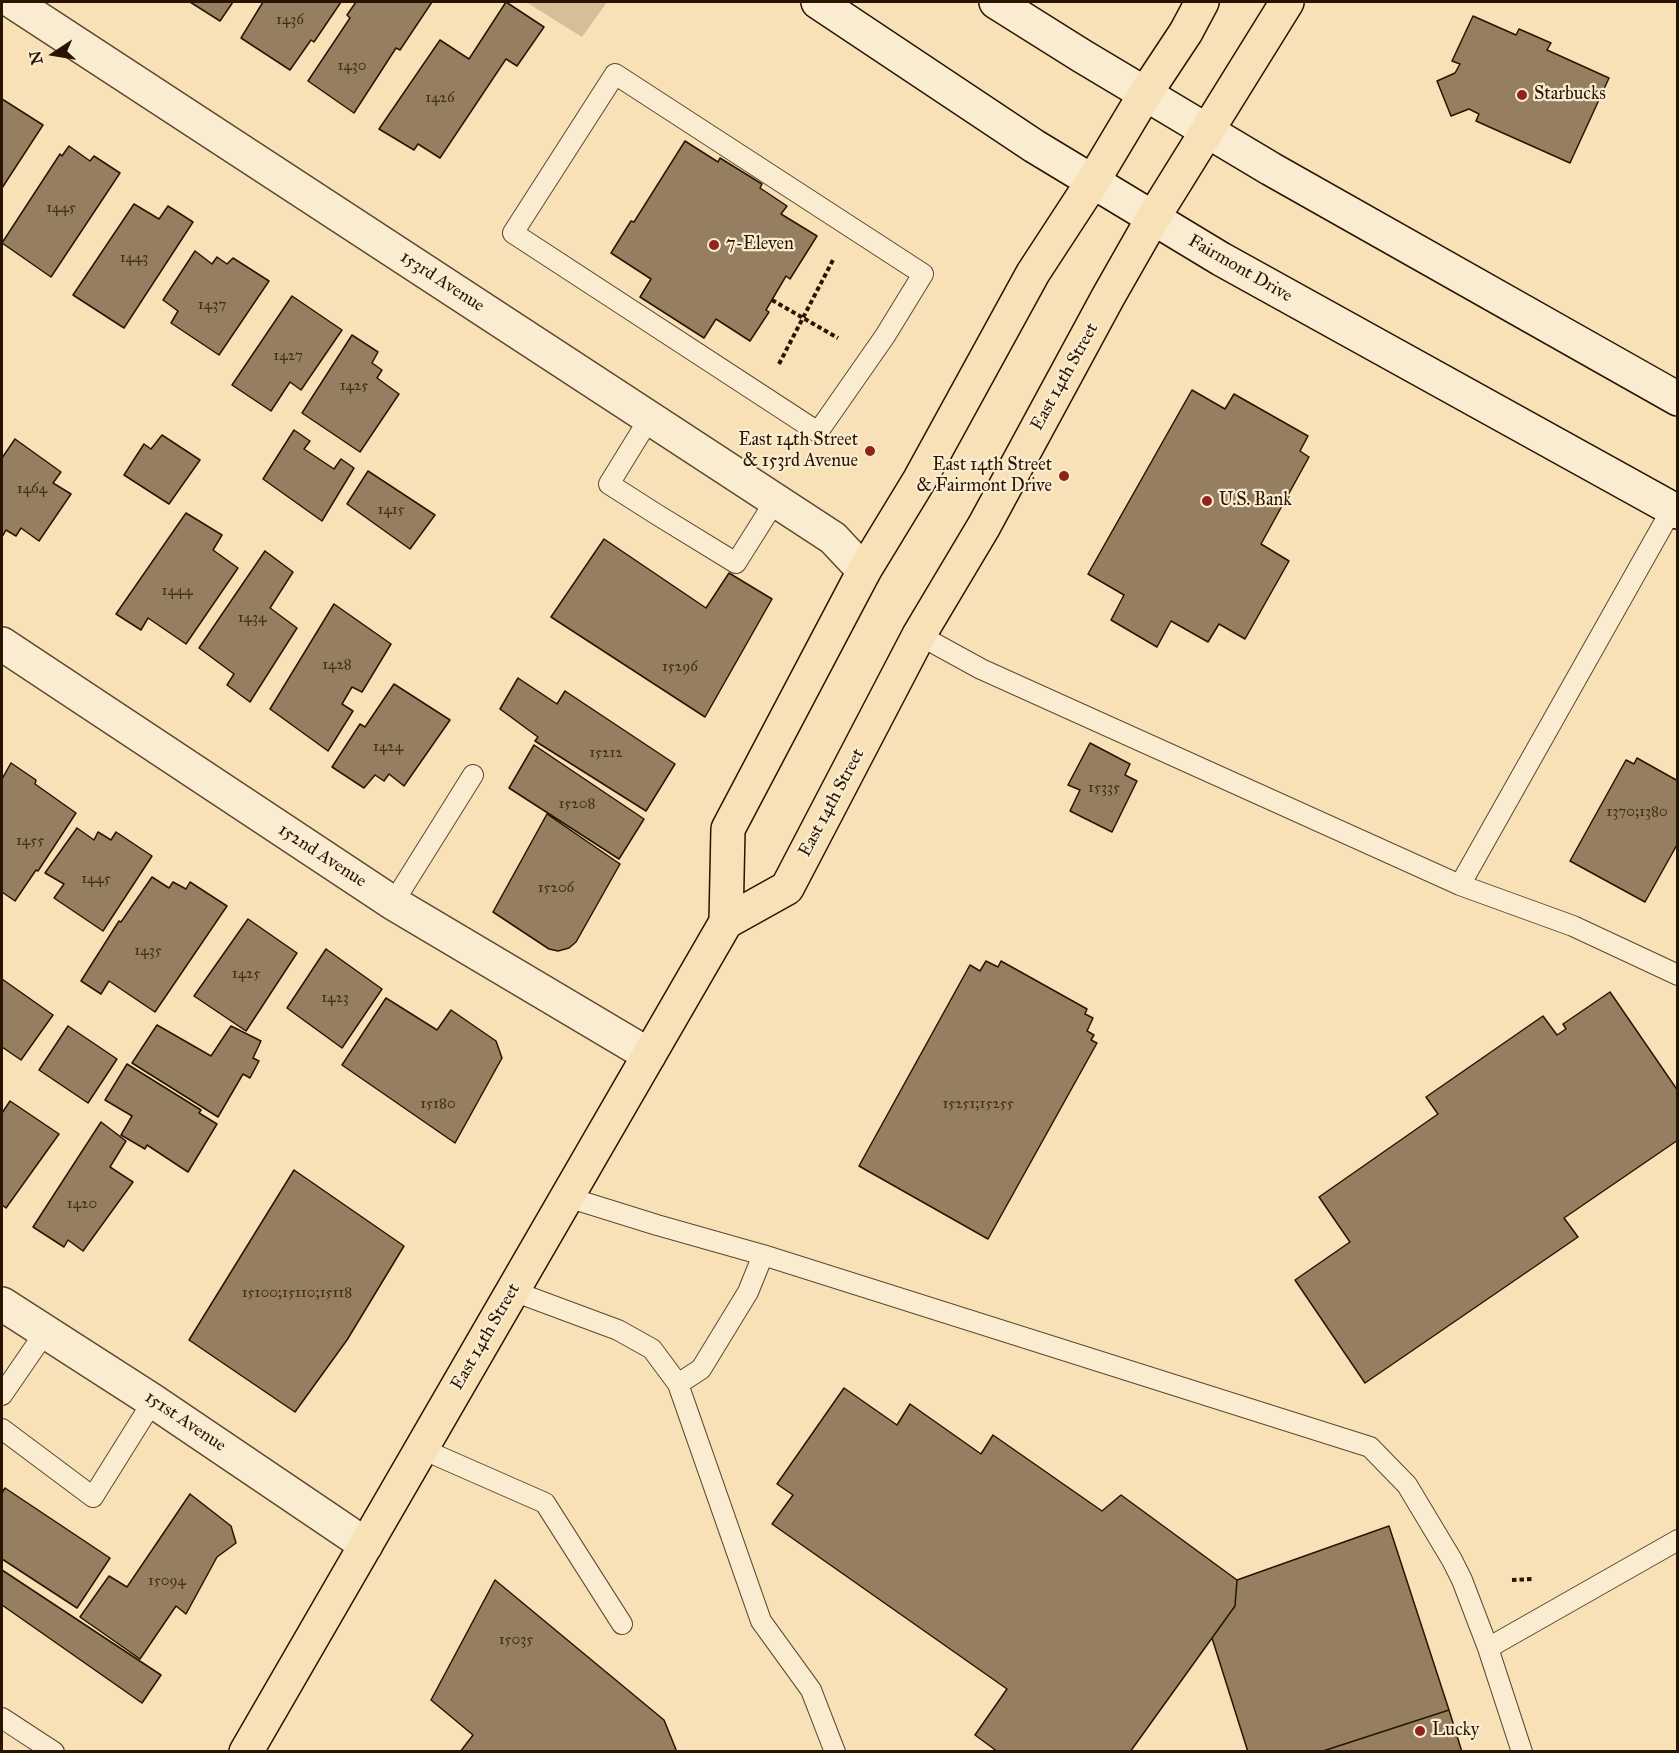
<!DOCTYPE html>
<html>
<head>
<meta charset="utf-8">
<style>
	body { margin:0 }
	#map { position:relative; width:1679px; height:1753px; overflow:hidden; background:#f8e1b7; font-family:"IM FELL Great Primer",serif }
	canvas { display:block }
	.frame { position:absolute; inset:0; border:3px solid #291401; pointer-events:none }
	.north { position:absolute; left:24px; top:24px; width:60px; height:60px; -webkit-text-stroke:4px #faecd0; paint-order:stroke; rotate:258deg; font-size:16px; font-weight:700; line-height:24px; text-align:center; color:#291401 }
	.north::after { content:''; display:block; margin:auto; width:21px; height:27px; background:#291401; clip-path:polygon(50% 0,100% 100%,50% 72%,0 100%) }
</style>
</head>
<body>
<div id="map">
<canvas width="1679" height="1753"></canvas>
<div class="frame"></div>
<div class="north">N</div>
</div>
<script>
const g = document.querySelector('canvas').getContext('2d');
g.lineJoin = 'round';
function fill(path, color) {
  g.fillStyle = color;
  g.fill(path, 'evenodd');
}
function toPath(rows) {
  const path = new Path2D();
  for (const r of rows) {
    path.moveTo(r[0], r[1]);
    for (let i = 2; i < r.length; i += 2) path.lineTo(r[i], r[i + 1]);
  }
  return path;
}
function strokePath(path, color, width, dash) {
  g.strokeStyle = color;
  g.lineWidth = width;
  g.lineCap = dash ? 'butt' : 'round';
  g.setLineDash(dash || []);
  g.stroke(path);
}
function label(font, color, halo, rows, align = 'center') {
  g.font = font + ' "IM FELL Great Primer",serif';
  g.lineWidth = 4.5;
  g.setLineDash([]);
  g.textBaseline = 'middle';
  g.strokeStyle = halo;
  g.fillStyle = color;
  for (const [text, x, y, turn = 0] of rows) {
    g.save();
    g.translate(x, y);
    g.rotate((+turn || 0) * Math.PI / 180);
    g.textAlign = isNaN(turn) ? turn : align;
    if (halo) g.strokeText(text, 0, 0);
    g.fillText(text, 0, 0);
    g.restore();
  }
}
fill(toPath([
	[526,2,607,2,582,37]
]), '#d5be98');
const building = toPath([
	[190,2,233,2,220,21,190,2],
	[263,2,341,2,314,42,311,40,290,70,241,38,263,2],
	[356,2,432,2,400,50,396,48,354,113,308,81,350,18,347,15,356,2],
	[506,2,544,27,517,66,506,59,440,158,418,144,414,150,379,129,440,40,469,59,506,2],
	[1473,16,1516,35,1519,29,1551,43,1547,50,1609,78,1570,163,1476,121,1479,114,1469,109,1451,116,1437,81,1455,73,1460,64,1452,61,1473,16],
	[2,99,43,125,2,188,2,99],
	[685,141,718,162,720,158,762,184,760,188,787,206,781,214,817,236,790,279,786,276,766,310,769,312,750,341,716,319,704,338,640,297,651,279,611,253,631,221,634,222,685,141],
	[69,146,90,161,94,156,120,173,51,277,2,243,60,154,62,156,69,146],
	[134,204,159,219,168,206,193,222,124,328,73,295,134,204],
	[195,251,212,264,217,257,227,264,233,258,269,281,219,355,171,323,178,311,163,300,195,251],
	[292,296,342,330,301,390,290,382,271,411,232,385,292,296],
	[352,335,378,352,372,363,382,370,377,378,399,394,360,452,302,413,352,335],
	[1192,390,1225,409,1234,394,1308,436,1300,451,1309,457,1261,544,1289,561,1245,639,1219,624,1208,642,1171,621,1157,647,1111,620,1124,595,1088,574,1192,390],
	[294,430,310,441,304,449,334,469,341,459,354,468,322,521,263,479,294,430],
	[162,435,200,460,169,504,124,475,144,444,151,449,162,435],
	[15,439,61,472,53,483,71,494,39,541,21,528,16,536,6,530,2,537,2,458,15,439],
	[368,471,435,515,410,549,347,504,368,471],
	[186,513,222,535,213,550,238,568,186,644,148,618,141,630,116,614,186,513],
	[604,539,706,608,729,573,772,599,705,717,551,617,604,539],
	[265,551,293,572,270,608,297,628,250,702,227,685,234,674,199,648,265,551],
	[334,604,391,644,362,692,352,687,342,704,353,711,328,751,270,709,334,604],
	[518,678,557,704,565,691,675,764,646,811,535,741,538,737,500,709,518,678],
	[394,684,450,720,404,786,389,774,384,781,375,775,364,788,332,767,360,724,365,727,394,684],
	[1090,743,1130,764,1125,775,1137,781,1112,832,1070,811,1080,790,1068,785,1090,743],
	[534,745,644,819,619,859,509,788,534,745],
	[1637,758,1678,781,1678,843,1645,902,1570,861,1626,760,1634,764,1637,758],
	[11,763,36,780,35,784,76,813,38,871,36,870,15,901,2,892,2,779,11,763],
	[547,814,620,864,576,942,569,948,558,951,549,949,493,912,547,814],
	[77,828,94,840,98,832,111,840,116,832,152,856,103,931,54,898,64,884,45,873,77,828],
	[152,877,169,888,173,882,186,889,190,882,227,906,155,1012,109,981,101,994,81,981,119,921,121,922,152,877],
	[248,919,297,953,246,1031,194,996,248,919],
	[326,949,382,989,342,1048,287,1008,326,949],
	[986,961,998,967,1001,961,1087,1009,1085,1014,1093,1018,1087,1031,1094,1035,1091,1040,1097,1043,988,1239,859,1166,970,965,980,971,986,961],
	[2,979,53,1015,21,1060,2,1047,2,979],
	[1610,992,1678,1091,1678,1140,1564,1218,1578,1237,1365,1383,1295,1280,1350,1242,1319,1197,1438,1114,1426,1097,1543,1016,1557,1035,1566,1029,1563,1024,1610,992],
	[386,998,437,1030,451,1010,496,1041,502,1058,455,1143,342,1065,386,998],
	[157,1025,211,1056,231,1026,261,1041,253,1058,259,1061,250,1078,243,1074,218,1117,132,1063,157,1025],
	[68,1026,117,1059,88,1103,39,1070,68,1026],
	[127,1064,201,1110,199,1113,217,1124,188,1172,147,1145,145,1149,121,1135,132,1116,105,1100,127,1064],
	[10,1101,59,1134,6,1208,2,1205,2,1113,10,1101],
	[101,1122,126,1141,110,1167,133,1182,83,1251,68,1240,64,1247,33,1227,101,1122],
	[294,1170,404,1246,347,1340,295,1412,189,1340,294,1170],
	[844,1388,897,1425,910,1404,981,1454,993,1435,1102,1511,1121,1495,1237,1580,1235,1606,1130,1752,998,1752,975,1735,1007,1689,772,1524,793,1495,777,1484,844,1388],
	[5,1488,110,1558,77,1608,2,1559,2,1493,5,1488],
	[190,1494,231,1526,236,1543,217,1557,186,1614,176,1606,140,1659,80,1617,109,1576,127,1587,190,1494],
	[1389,1526,1449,1710,1320,1752,1248,1752,1212,1638,1235,1606,1237,1580,1389,1526],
	[2,1570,161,1675,142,1703,2,1605,2,1570],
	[495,1580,664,1720,677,1752,460,1752,473,1735,431,1700,495,1580],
	[1449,1710,1462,1752,1320,1752,1449,1710]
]);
fill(building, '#957f60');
strokePath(building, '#291401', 1.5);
const lane = toPath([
	[615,74,923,274,885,336,818,432,513,233,615,74],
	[649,419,609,484,656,514,736,563,775,501],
	[919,635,981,669,1460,885,1573,926,1678,975],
	[1460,885,1672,509],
	[393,903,473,775],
	[567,1197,657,1225,763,1255,1370,1447,1407,1485,1452,1560,1462,1580,1488,1648,1522,1752],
	[513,1291,618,1330,652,1349,678,1384,761,1621,811,1690,835,1752],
	[678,1384,701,1369,748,1292,763,1255],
	[2,1395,46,1331],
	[2,1429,93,1497,153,1401],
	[422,1449,545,1503,622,1624],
	[1488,1648,1678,1540],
	[2,1718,54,1752]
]);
const street = toPath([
	[13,2,833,538,864,571],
	[2,644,393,903,649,1055],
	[2,1304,153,1401,366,1545]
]);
const secondary = toPath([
	[818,2,1034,146,1221,259,1678,512],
	[996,2,1082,56,1271,169,1678,399]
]);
const primary = toPath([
	[726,922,787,888,919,635,984,526,1108,297,1153,218,1287,2],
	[246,1752,726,922,728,829,864,571,920,479,1033,273,1093,181,1145,94,1186,32,1202,2]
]);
strokePath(lane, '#5d472e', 22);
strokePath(street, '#5d472e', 36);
strokePath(secondary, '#291401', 36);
strokePath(primary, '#291401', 36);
strokePath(toPath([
	[772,300,838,338],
	[779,364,833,260],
	[1512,1580,1532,1579]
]), '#291401', 4, [4.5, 3]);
strokePath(lane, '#faecd0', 20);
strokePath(street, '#faecd0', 33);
strokePath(secondary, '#faecd0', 33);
strokePath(primary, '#f8e1b7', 33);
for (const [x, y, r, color] of [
	[1522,95,6,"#8f2418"],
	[714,245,6,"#8f2418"],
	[870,451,6,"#8f2418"],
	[1064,476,6,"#8f2418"],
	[1207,501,6,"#8f2418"],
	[1420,1731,6,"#8f2418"]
]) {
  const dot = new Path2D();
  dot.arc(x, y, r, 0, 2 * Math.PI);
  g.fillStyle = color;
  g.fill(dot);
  strokePath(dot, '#faecd0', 2);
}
label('15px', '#442f19', null, [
	["1436",290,20],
	["1430",352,66],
	["1426",440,98],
	["1445",61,208],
	["1443",134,258],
	["1437",212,305],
	["1427",288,356],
	["1425",354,386],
	["1464",32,489],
	["1415",391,510],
	["1444",177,591],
	["1434",252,618],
	["1428",337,665],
	["15296",680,667],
	["1424",388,747],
	["15212",606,753],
	["15335",1104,788],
	["15208",577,804],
	["1370;1380",1637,812],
	["1455",30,841],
	["1445",96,879],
	["15206",556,888],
	["1435",148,951],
	["1425",246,974],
	["1423",335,998],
	["15180",438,1104],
	["15251;15255",978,1104],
	["1420",82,1204],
	["15100;15110;15118",297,1293],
	["15094",167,1581],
	["15035",516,1640]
]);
label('18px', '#291401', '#faecd0', [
	["Starbucks",1534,95],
	["7-Eleven",726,245],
	["East 14th Street",858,441,"right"],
	["& 153rd Avenue",858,462,"right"],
	["East 14th Street",1052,466,"right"],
	["& Fairmont Drive",1052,487,"right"],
	["U.S. Bank",1219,501],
	["Lucky",1432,1731]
], 'left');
label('18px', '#291401', '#faecd0', [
	["Fairmont Drive",1240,269,30],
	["153rd Avenue",442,282,33],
	["East 14th Street",1065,377,-61],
	["East 14th Street",832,803,-62],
	["152nd Avenue",322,856,33],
	["East 14th Street",486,1337,-60],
	["151st Avenue",185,1422,34]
]);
</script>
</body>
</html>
